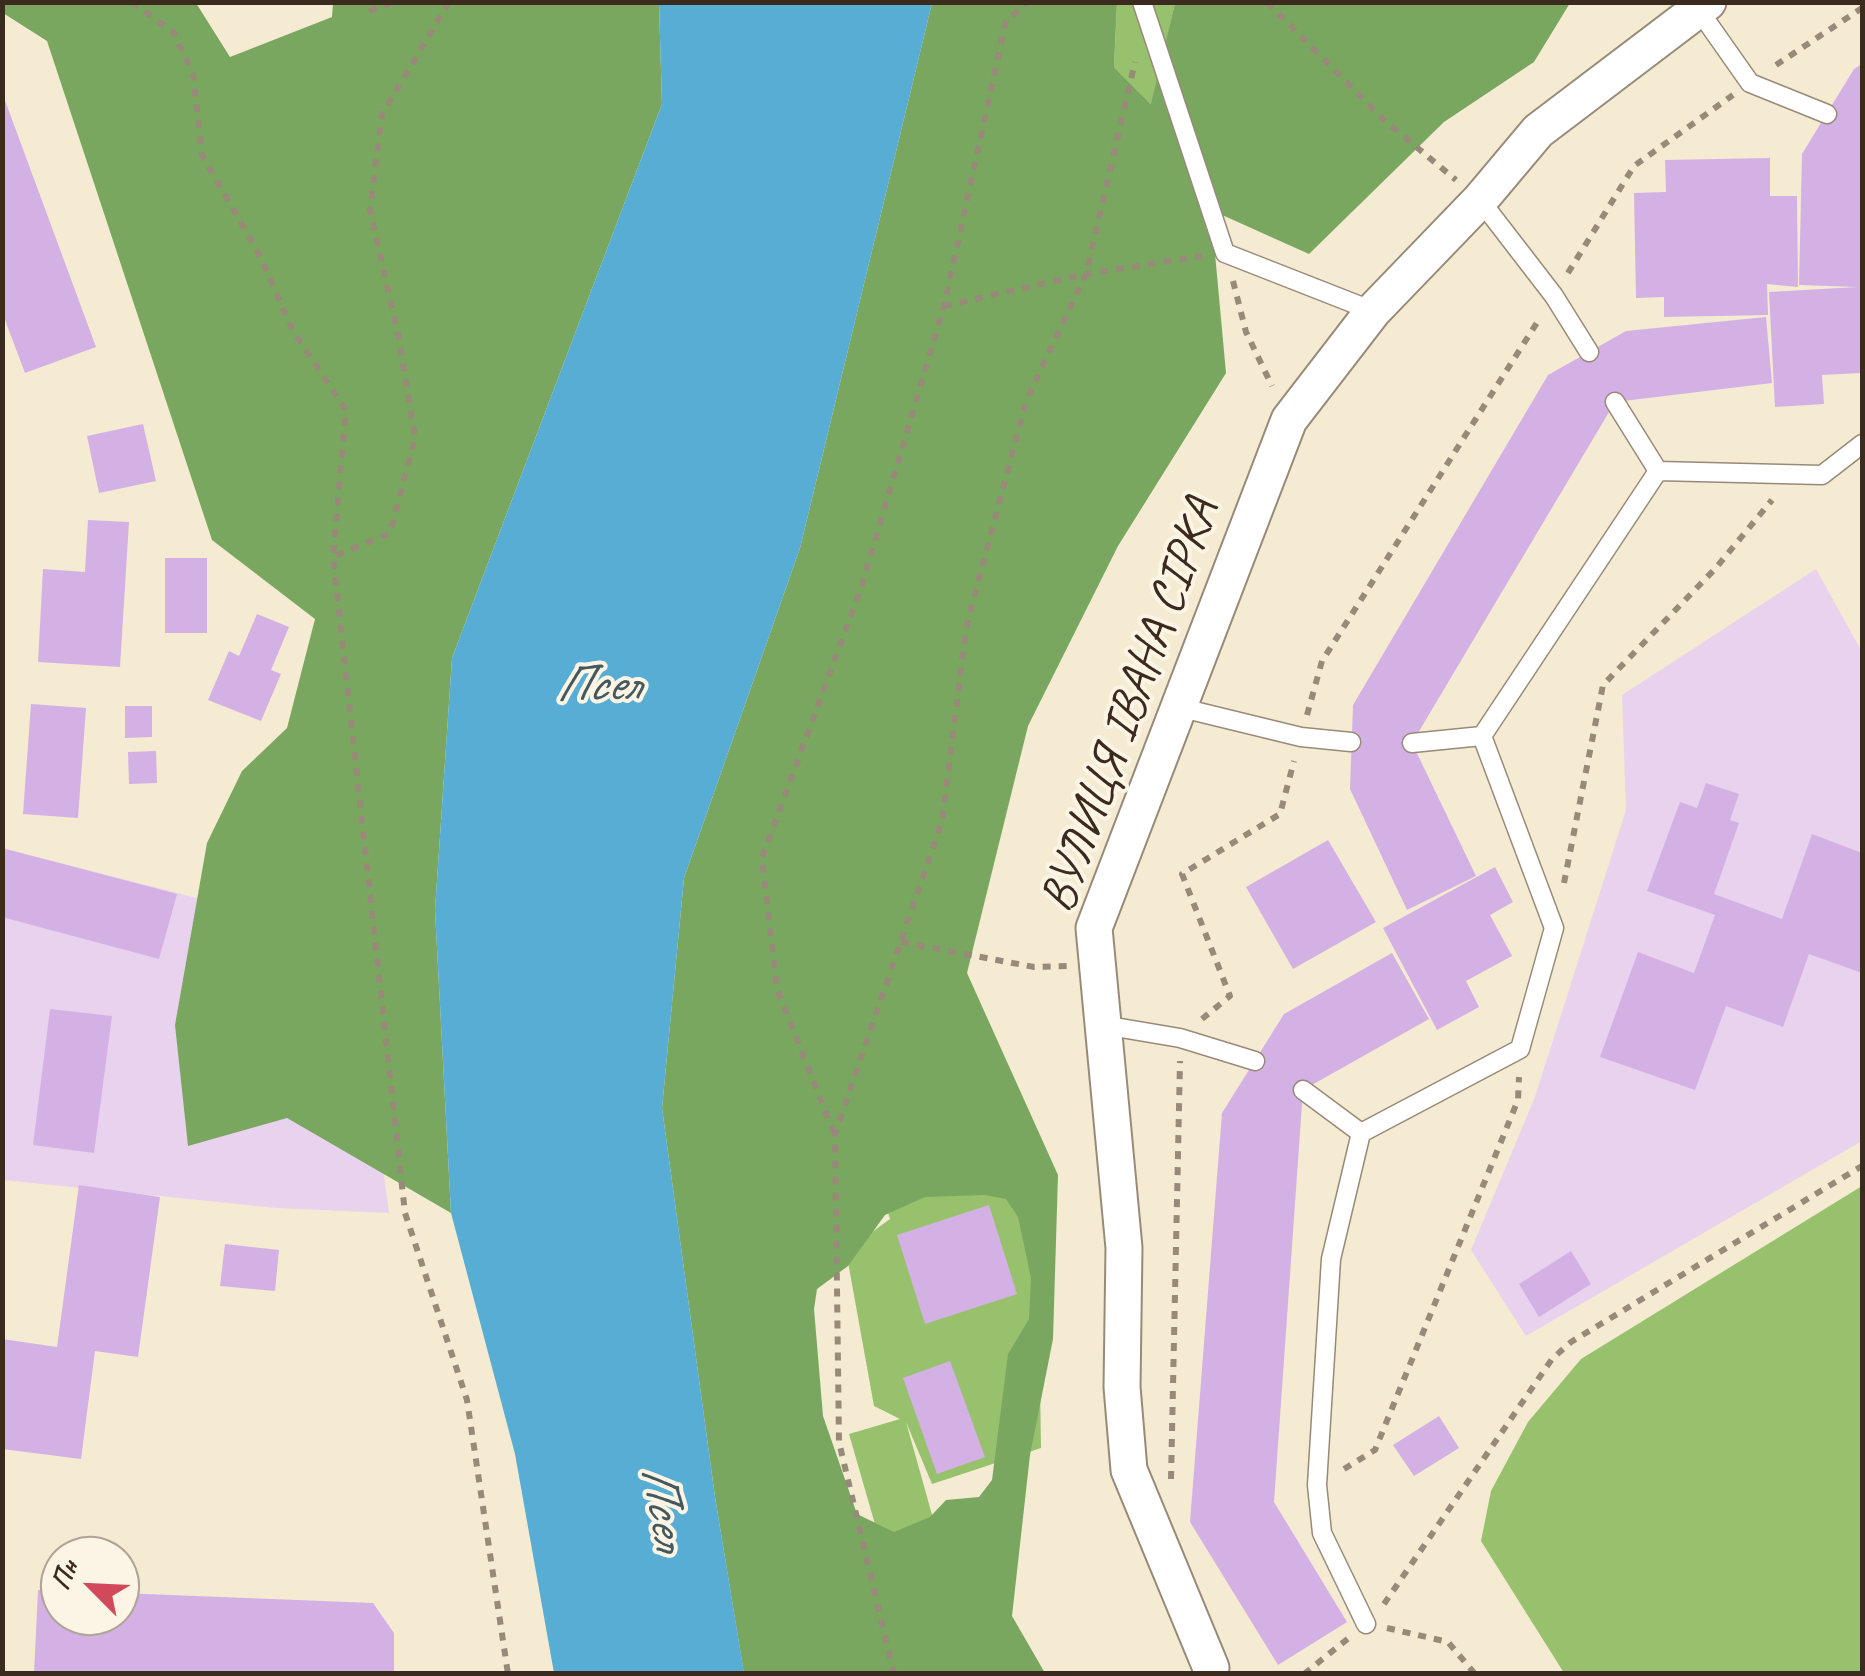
<!DOCTYPE html>
<html>
<head>
<meta charset="utf-8">
<style>
	body { margin:0 }
	#map { position:relative; width:1865px; height:1676px; overflow:hidden; background:#f4ebd2; font-family:Caveat,sans-serif }
	canvas { display:block }
	.frame { position:absolute; inset:0; border:5px solid #3b2a1e; pointer-events:none }
	.north { position:absolute; left:40px; top:1536px; width:100px; height:100px; box-sizing:border-box; background:#fcf5e5; border:2px solid #afa495; border-radius:50%; rotate:294deg; font-size:28px; font-weight:700; line-height:40px; text-align:center; color:#3b2a1e }
	.north::after { content:''; display:block; margin:auto; width:35px; height:45px; background:#d1495b; clip-path:polygon(50% 0,100% 100%,50% 72%,0 100%) }
</style>
</head>
<body>
<div id="map">
<canvas width="1865" height="1676"></canvas>
<div class="frame"></div>
<div class="north">Пн</div>
</div>
<script>
const g = document.querySelector('canvas').getContext('2d');
g.lineJoin = 'round';
function fill(path, color) {
  g.fillStyle = color;
  g.fill(path, 'evenodd');
}
function toPath(rows) {
  const path = new Path2D();
  for (const r of rows) {
    path.moveTo(r[0], r[1]);
    for (let i = 2; i < r.length; i += 2) path.lineTo(r[i], r[i + 1]);
  }
  return path;
}
function strokePath(path, color, width, dash) {
  g.strokeStyle = color;
  g.lineWidth = width;
  g.lineCap = dash ? 'butt' : 'round';
  g.setLineDash(dash || []);
  g.stroke(path);
}
function label(font, color, halo, rows, align = 'center') {
  g.font = font + ' Caveat,sans-serif';
  g.lineWidth = 8;
  g.setLineDash([]);
  g.textBaseline = 'middle';
  g.strokeStyle = halo;
  g.fillStyle = color;
  for (const [text, x, y, turn = 0] of rows) {
    g.save();
    g.translate(x, y);
    g.rotate((+turn || 0) * Math.PI / 180);
    g.textAlign = isNaN(turn) ? turn : align;
    if (halo) g.strokeText(text, 0, 0);
    g.fillText(text, 0, 0);
    g.restore();
  }
}
fill(toPath([
	[1816,569,1862,652,1862,1141,1526,1336,1471,1250,1535,1097,1626,810,1622,695],
	[2,848,236,908,368,1061,389,1213,277,1208,3,1180]
]), '#e9d2ed');
fill(toPath([
	[1117,3,1175,3,1152,105,1114,67],
	[859,1122,1037,1182,1041,1448,932,1484,906,1422,938,1536,883,1552,849,1434,900,1419,874,1406,846,1251,890,1219],
	[1862,1186,1862,1673,1564,1673,1481,1541,1491,1491,1528,1422,1581,1359]
]), '#98c16d');
fill(toPath([
	[2,3,196,3,230,57,332,17,333,3,659,3,662,104,452,658,435,910,451,1213,287,1118,188,1146,175,1025,207,843,242,771,287,728,315,619,212,540,47,41,3,13],
	[932,3,1117,3,1114,67,1151,104,1175,3,1570,3,1534,62,1444,122,1309,254,1211,210,1226,373,1118,546,1028,726,967,973,1058,1175,1053,1339,1030,1455,1012,1616,1045,1673,744,1674,715,1497,662,1108,684,878,800,548],
	[985,1195,1006,1199,1018,1217,1031,1278,1029,1319,1008,1354,992,1480,979,1497,946,1500,930,1517,894,1532,857,1514,823,1416,814,1309,817,1289,848,1266,885,1215,925,1197]
]), '#7aa760');
fill(toPath([
	[659,3,932,3,800,548,684,878,662,1108,715,1497,744,1673,554,1673,515,1454,451,1213,435,910,452,658,662,104]
]), '#57add4');
fill(toPath([
	[1862,64,1862,373,1822,375,1824,404,1775,407,1769,292,1857,287,1799,285,1802,154,1854,69],
	[3,95,96,347,25,373,2,312],
	[1770,158,1770,196,1797,196,1798,287,1767,284,1768,315,1664,317,1664,297,1636,298,1634,193,1666,192,1665,160],
	[1766,317,1772,383,1615,402,1412,743,1476,876,1407,910,1350,789,1353,705,1548,375,1626,331],
	[143,424,156,481,99,493,87,436],
	[88,520,129,522,120,667,38,662,43,569,85,572],
	[165,558,207,558,207,633,165,633],
	[257,614,289,627,271,670,281,674,261,721,208,700,229,651,239,656],
	[31,704,86,708,78,818,23,814],
	[125,706,152,706,152,737,125,738],
	[156,751,157,783,129,784,128,752],
	[1706,783,1739,794,1730,820,1739,823,1714,894,1782,919,1812,834,1862,853,1862,973,1809,954,1783,1027,1726,1006,1695,1090,1600,1057,1638,952,1694,973,1715,915,1647,891,1680,802,1697,808],
	[1328,840,1376,922,1293,969,1246,887],
	[2,848,177,894,159,959,2,917],
	[1495,867,1513,902,1490,915,1512,956,1466,981,1479,1007,1437,1030,1383,928],
	[1392,953,1429,1019,1303,1090,1274,1502,1347,1622,1278,1665,1190,1522,1222,1113,1284,1014],
	[50,1009,112,1016,94,1153,33,1145],
	[79,1185,160,1197,138,1357,95,1351,81,1459,2,1449,2,1339,57,1347],
	[989,1205,1017,1294,925,1324,897,1235],
	[225,1244,279,1250,275,1291,220,1286],
	[1571,1251,1591,1284,1539,1317,1519,1284],
	[950,1361,985,1457,937,1474,903,1378],
	[1439,1416,1459,1448,1414,1476,1393,1445],
	[38,1590,60,1591,60,1616,120,1616,120,1593,373,1603,394,1633,394,1674,34,1674]
]), '#d4b1e5');
const lane = toPath([
	[1142,2,1225,253,1373,311],
	[1698,9,1750,83,1827,114],
	[1480,200,1554,296,1589,352],
	[1615,402,1658,471],
	[1182,708,1301,737,1351,742],
	[1412,743,1482,736],
	[1103,1025,1180,1038,1255,1061],
	[1303,1090,1361,1133],
	[1366,1624,1322,1533,1317,1485,1331,1259,1361,1133,1520,1049,1554,928,1482,736,1658,471,1822,475,1862,444]
]);
const street = toPath([
	[1211,1668,1129,1470,1122,1387,1124,1248,1094,928,1289,420,1373,311,1480,200,1538,131,1708,2]
]);
strokePath(lane, '#988a78', 21);
strokePath(street, '#988a78', 39);
strokePath(toPath([
	[132,2,174,33,193,74,202,155,258,252,293,331,346,410,333,557],
	[449,2,382,114,370,210,399,339,415,438,390,533,333,557,405,1213,467,1400,508,1674],
	[1267,2,1384,120,1456,180],
	[369,11,395,2],
	[1776,65,1862,8],
	[1568,273,1634,166,1733,95],
	[1233,281,1246,332,1272,386],
	[944,306,1086,274,1202,256],
	[1307,715,1322,661,1540,318],
	[1564,883,1603,685,1715,569,1772,500],
	[901,942,1034,967,1067,966],
	[1202,1019,1230,996,1182,874,1280,814,1294,761],
	[834,1133,777,989,762,858,861,588,944,306,1006,21,1028,2],
	[1344,1469,1375,1450,1518,1100,1519,1077],
	[1171,1479,1180,1061],
	[1384,1604,1552,1359,1571,1342,1862,1166],
	[1387,1628,1448,1642,1475,1674],
	[894,1674,839,1442,835,1134,942,821,966,628,1026,401,1086,274,1135,62],
	[1304,1674,1350,1637]
]), '#988a78', 6, [8, 8]);
strokePath(lane, '#fff', 18);
strokePath(street, '#fff', 35);
label('50px', '#3b2a1e', '#fcf5e5', [
	["ВУЛИЦЯ ІВАНА СІРКА",1131,706,-70]
]);
label('italic 52px', '#45585e', '#fcf5e5', [
	["Псел",597,686],
	["Псел",662,1507,81]
]);
</script>
</body>
</html>
